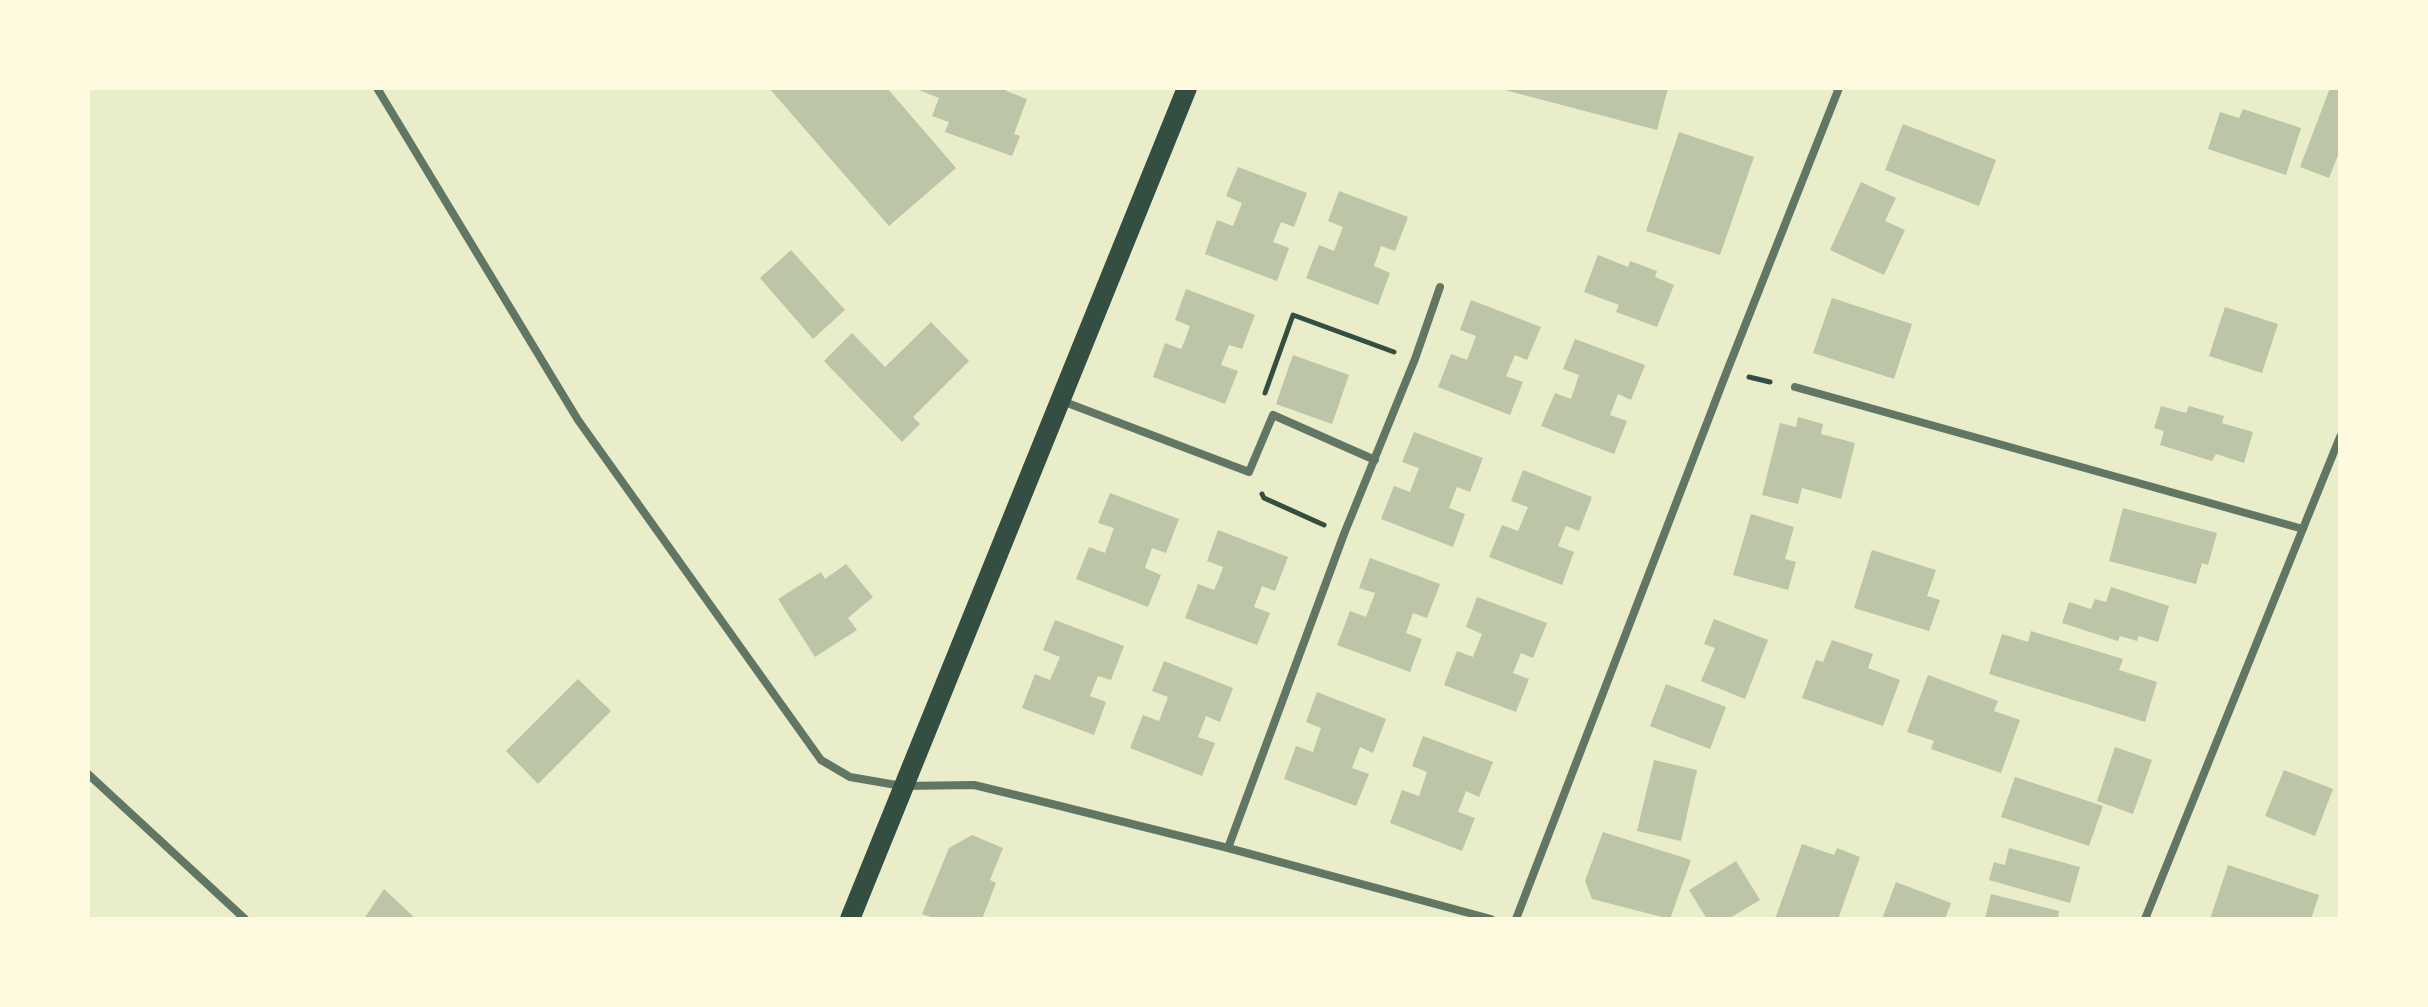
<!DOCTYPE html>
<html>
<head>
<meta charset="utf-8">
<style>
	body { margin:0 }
	#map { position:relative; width:2428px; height:1007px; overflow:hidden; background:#e9edc9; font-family:"Roboto Serif",serif }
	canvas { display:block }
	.frame { position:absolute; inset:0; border:90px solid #fefae0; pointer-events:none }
</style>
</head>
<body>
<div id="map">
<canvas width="2428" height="1007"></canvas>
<div class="frame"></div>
</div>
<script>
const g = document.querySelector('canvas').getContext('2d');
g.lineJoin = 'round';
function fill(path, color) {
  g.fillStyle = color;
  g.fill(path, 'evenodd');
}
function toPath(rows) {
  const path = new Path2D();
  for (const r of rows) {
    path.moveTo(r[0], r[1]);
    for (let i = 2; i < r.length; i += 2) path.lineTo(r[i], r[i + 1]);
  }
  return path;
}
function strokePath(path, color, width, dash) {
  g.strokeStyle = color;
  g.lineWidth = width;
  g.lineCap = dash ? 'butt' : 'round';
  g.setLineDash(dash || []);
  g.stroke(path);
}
fill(toPath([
	[769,88,887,88,956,168,889,226],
	[914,88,1007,88,1006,91,1027,99,1014,134,1020,136,1012,156,945,132,949,122,932,116,939,98],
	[1497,88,1668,88,1657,130],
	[2330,88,2340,88,2340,150,2329,178,2300,167],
	[2243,109,2301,128,2286,175,2208,149,2220,112,2239,118],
	[1903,124,1996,160,1979,206,1885,170],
	[1679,132,1754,157,1720,255,1646,231],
	[1238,167,1307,193,1294,227,1281,222,1273,242,1289,248,1277,281,1205,254,1217,220,1233,226,1242,203,1226,196],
	[1861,182,1896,198,1885,221,1905,230,1884,275,1830,250],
	[1339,191,1408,217,1395,251,1381,246,1374,266,1390,273,1378,305,1306,278,1319,245,1334,251,1343,227,1328,221],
	[791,250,845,310,813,339,760,278],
	[1598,255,1628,267,1630,261,1657,271,1655,277,1674,285,1657,327,1616,312,1619,305,1584,292],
	[1186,289,1255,315,1242,349,1229,345,1221,365,1238,371,1225,404,1153,377,1165,343,1181,349,1185,340,1190,326,1175,320],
	[1832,298,1912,324,1894,379,1813,353],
	[1471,300,1541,327,1527,360,1515,355,1506,376,1523,382,1510,415,1438,387,1451,354,1467,360,1476,336,1460,330],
	[2225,307,2278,324,2262,373,2209,356],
	[931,322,969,361,913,417,920,424,902,442,824,361,852,333,885,367],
	[1575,339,1645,365,1631,400,1618,394,1610,415,1627,421,1614,454,1541,426,1555,393,1571,399,1579,375,1563,369],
	[1293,355,1349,375,1332,424,1276,404],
	[2161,406,2186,413,2189,406,2224,416,2222,423,2253,432,2244,463,2216,454,2212,461,2160,445,2164,431,2154,428],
	[1798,417,1823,424,1821,434,1855,443,1841,499,1802,488,1798,504,1762,495,1780,423,1796,427],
	[1414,432,1483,458,1470,492,1457,487,1453,497,1449,508,1465,514,1453,547,1381,519,1394,486,1410,492,1419,468,1402,462],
	[1523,470,1592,497,1579,531,1566,526,1558,546,1574,552,1562,585,1489,557,1502,525,1518,531,1528,507,1511,501],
	[1110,493,1179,519,1166,553,1152,548,1145,568,1161,575,1148,607,1076,579,1089,547,1105,553,1114,528,1098,523],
	[2123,508,2217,533,2208,565,2202,563,2196,584,2109,561],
	[1751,514,1794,527,1785,559,1796,562,1788,590,1733,575],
	[1218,530,1288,557,1275,591,1262,586,1254,607,1270,613,1257,645,1185,618,1198,584,1214,590,1218,581,1223,567,1207,561],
	[1872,550,1936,570,1927,596,1940,600,1929,631,1854,608],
	[1370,558,1440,584,1427,618,1413,613,1406,633,1422,639,1410,672,1337,645,1350,611,1366,617,1375,593,1359,588],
	[846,564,873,597,848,618,857,630,815,657,778,599,821,572,825,579],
	[2111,587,2169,606,2158,642,2139,636,2137,641,2120,636,2118,641,2062,623,2069,602,2091,609,2095,599,2106,602],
	[1477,597,1547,623,1533,658,1521,653,1513,673,1529,679,1516,712,1444,685,1457,651,1473,657,1482,634,1466,627],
	[1714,619,1768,640,1745,699,1701,681,1715,648,1704,644],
	[1055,620,1124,646,1111,680,1098,676,1090,696,1106,702,1094,735,1022,708,1035,674,1050,680,1060,657,1043,650],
	[2031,631,2123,659,2119,670,2157,682,2145,722,1989,674,2002,634,2028,642],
	[1832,640,1873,654,1868,668,1900,680,1883,726,1802,698,1816,660,1823,662],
	[1164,661,1233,688,1220,722,1206,716,1198,737,1215,743,1202,776,1130,748,1143,715,1159,721,1168,697,1152,691],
	[1928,675,1998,701,1994,711,2020,720,2001,773,1931,749,1934,741,1907,732],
	[578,679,611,711,538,784,506,751],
	[1666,684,1726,707,1710,749,1650,726],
	[1317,692,1386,719,1373,753,1360,747,1352,768,1369,774,1356,806,1284,779,1296,746,1313,752,1321,728,1306,722],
	[1423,736,1493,762,1479,797,1466,791,1458,812,1475,818,1462,851,1390,823,1402,790,1419,796,1427,772,1412,766],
	[2115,747,2152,760,2133,814,2097,801],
	[1654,760,1697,770,1681,841,1637,831],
	[2284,770,2333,789,2315,836,2265,816],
	[2015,777,2103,806,2089,846,2001,817],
	[1603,832,1691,860,1670,919,1592,899,1585,881],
	[972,835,1003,848,990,880,996,883,982,919,937,919,922,914,949,848],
	[1802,844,1834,855,1837,848,1860,857,1838,919,1775,919],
	[2009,848,2080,867,2070,903,1989,880,1994,862,2005,865],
	[1736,861,1760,900,1728,919,1707,919,1689,890],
	[2228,865,2319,895,2311,919,2210,919],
	[1896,882,1951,903,1945,919,1882,919],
	[384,889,416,919,364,919],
	[1991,894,2059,911,2058,919,1985,919]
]), '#bcc5a7');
strokePath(toPath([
	[1749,377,1770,382],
	[1265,393,1293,315,1394,352],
	[1262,494,1264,498,1324,525]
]), '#344e41', 5);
strokePath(toPath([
	[377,88,578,420,821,760,850,777,902,786,974,785,1032,799,1228,848,1491,919],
	[1795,387,2303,529],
	[1062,401,1249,472,1273,415,1375,460],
	[88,774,245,919],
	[1228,848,1344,534,1415,359,1440,287],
	[1516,919,1727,371,1839,88],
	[2145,919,2340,437]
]), '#617663', 8);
strokePath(toPath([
	[850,919,1187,88]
]), '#344e41', 20);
</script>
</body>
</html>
